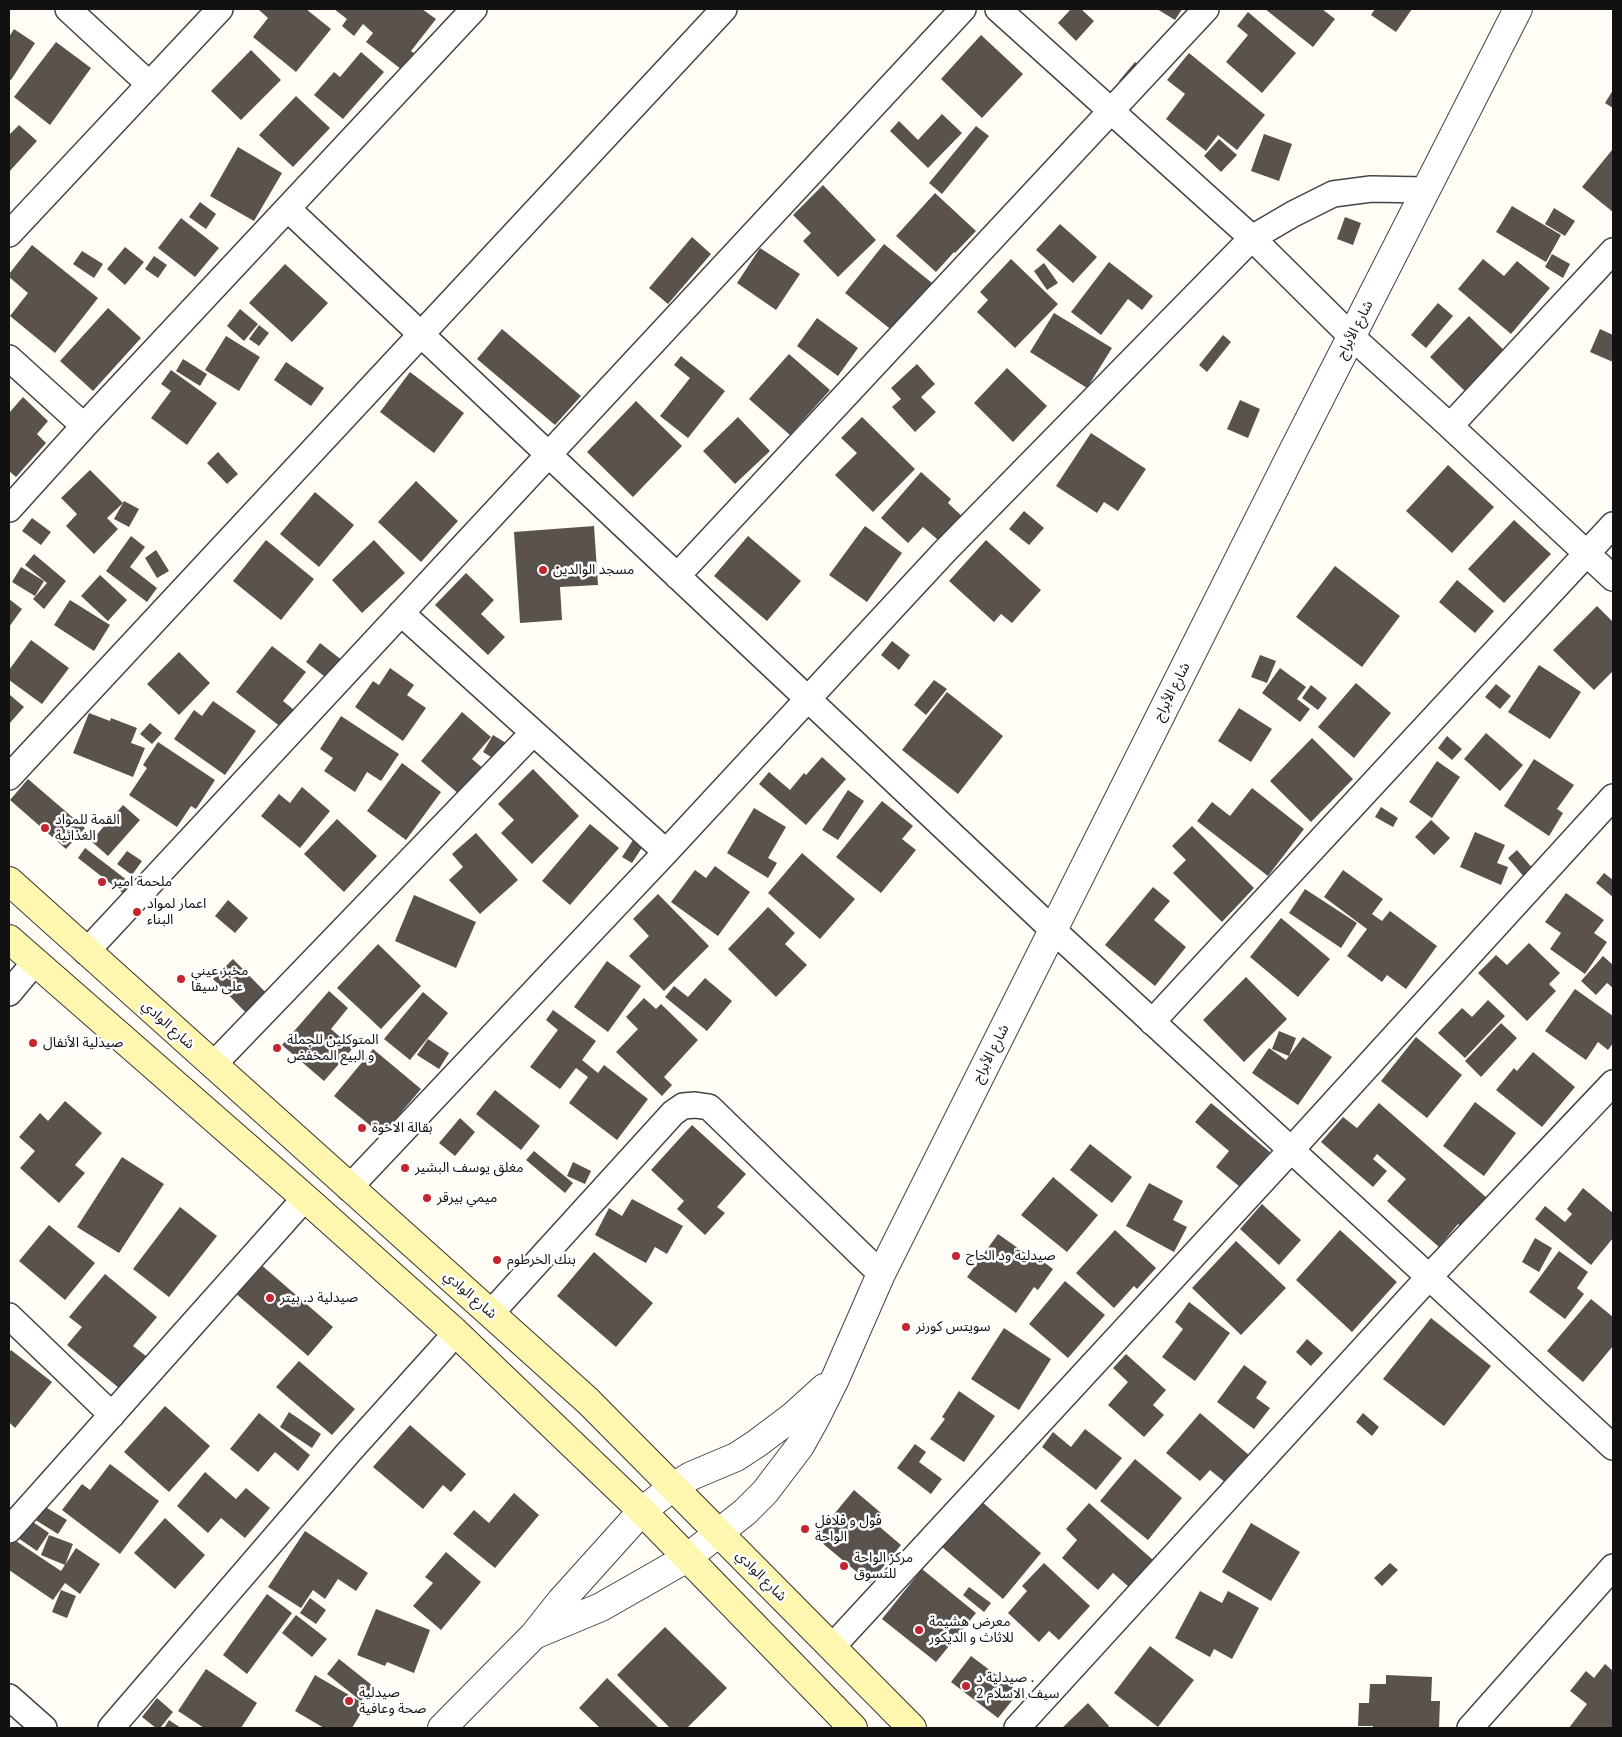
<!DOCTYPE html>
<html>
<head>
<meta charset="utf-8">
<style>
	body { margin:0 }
	#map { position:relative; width:1622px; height:1737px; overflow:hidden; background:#fffdf5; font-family:"PT Serif",serif }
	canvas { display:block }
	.frame { position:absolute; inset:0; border:10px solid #111; pointer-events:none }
</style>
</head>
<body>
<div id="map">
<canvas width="1622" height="1737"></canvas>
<div class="frame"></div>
</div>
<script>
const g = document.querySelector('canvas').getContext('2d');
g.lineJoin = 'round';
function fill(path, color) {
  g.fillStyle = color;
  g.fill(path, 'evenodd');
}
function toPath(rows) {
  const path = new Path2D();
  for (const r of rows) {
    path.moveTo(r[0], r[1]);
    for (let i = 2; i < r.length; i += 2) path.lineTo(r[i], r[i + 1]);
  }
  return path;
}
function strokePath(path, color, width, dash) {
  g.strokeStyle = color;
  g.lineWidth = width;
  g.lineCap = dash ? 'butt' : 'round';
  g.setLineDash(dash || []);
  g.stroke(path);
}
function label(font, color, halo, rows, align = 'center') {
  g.font = font + ' "PT Serif","Noto Sans Arabic",serif';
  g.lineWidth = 5;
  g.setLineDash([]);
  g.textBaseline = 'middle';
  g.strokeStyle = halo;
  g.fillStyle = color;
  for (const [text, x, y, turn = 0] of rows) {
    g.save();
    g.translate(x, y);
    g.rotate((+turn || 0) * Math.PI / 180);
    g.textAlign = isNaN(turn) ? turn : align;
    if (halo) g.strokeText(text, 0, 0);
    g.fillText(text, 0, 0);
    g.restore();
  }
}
fill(toPath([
	[260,9,306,9,331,29,296,72,253,37,268,18,259,10],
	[334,9,422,9,436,19,411,51,423,60,410,76,366,42,373,33,363,24,354,36,342,26,347,19],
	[1071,9,1081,9,1094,21,1076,41,1058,23],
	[1157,9,1182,9,1175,20],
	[1265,9,1322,9,1335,19,1313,47],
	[1375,9,1412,9,1396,32,1371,15],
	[1248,12,1296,53,1262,93,1226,62,1248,35,1237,26],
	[14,29,35,43,11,80,9,79,9,37],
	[981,35,1023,74,982,118,941,79],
	[56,42,91,68,50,125,14,97],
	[251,50,281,80,241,120,211,91],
	[361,52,384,72,343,119,314,95,334,72,340,77],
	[1189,53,1265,115,1237,150,1218,135,1206,151,1166,119,1185,94,1167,80],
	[1135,62,1145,71,1129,90,1119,81],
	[1613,90,1613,108,1605,103],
	[296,96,330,128,293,167,259,135],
	[942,114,962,133,928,168,890,131,899,121,918,140],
	[19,125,37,141,9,172,9,135],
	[976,126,989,136,942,194,929,183],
	[1264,134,1292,144,1279,181,1251,171],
	[1219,139,1237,155,1221,172,1204,156],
	[238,147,282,173,254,221,210,196],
	[1612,150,1613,151,1613,212,1582,187],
	[823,185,876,240,838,277,803,241,811,233,793,215],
	[935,193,976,231,955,253,954,252,936,272,896,236],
	[200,202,216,214,206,229,189,217],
	[1512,206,1561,235,1546,262,1496,232],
	[1554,208,1575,221,1565,236,1545,224],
	[1345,217,1361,223,1353,245,1337,239],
	[181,218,219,248,195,277,158,248],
	[1060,224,1097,257,1073,283,1036,250],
	[692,237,711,254,668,304,649,288],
	[884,244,937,287,898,335,845,293],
	[32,245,98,298,55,353,10,316,28,293,9,277,9,274],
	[125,247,144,262,125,285,107,269],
	[760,248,800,274,776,310,737,283],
	[82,251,103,264,94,278,73,264],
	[1552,254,1570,264,1563,278,1545,267],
	[154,256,167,265,158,278,145,269],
	[1011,259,1058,304,1015,348,977,312,988,300,980,292],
	[1483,259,1504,276,1517,261,1550,288,1511,334,1458,289],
	[1109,262,1153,296,1142,310,1128,299,1101,335,1071,312],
	[1044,263,1058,283,1047,290,1034,271],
	[285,264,328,303,292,342,249,303],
	[1438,303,1453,316,1426,348,1411,335],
	[108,308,141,338,93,391,60,361],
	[240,309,258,324,244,341,227,326],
	[1054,313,1112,348,1087,388,1030,352],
	[1469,316,1510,356,1471,397,1430,357],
	[817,318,858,348,838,376,797,346],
	[259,325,269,333,259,346,249,339],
	[502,329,581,396,555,425,477,359],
	[1600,329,1613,335,1613,362,1590,352],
	[1223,335,1231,342,1207,372,1199,365],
	[226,336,260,357,239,391,205,370],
	[789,354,830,390,790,435,749,399],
	[681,356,725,391,688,438,660,416,690,378,674,365],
	[183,359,207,374,200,386,176,371],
	[286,362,324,388,311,406,274,380],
	[917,364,935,384,921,397,936,412,915,432,892,407,901,399,891,388],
	[1007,368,1047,406,1013,442,974,403],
	[171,370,217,403,187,445,151,418,171,391,161,384],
	[410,372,464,413,434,453,380,412],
	[23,397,48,421,37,434,46,443,16,477,9,471,9,413],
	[1240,400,1260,409,1248,438,1227,429],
	[636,401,682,446,633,497,587,452],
	[738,417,770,451,735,484,703,451],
	[862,417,915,469,873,512,835,475,857,453,841,438],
	[1091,433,1146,469,1118,511,1104,502,1097,513,1056,486],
	[218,452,238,474,227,484,207,463],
	[1448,465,1494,507,1452,553,1406,511],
	[90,470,123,503,107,518,118,529,94,554,66,526,77,514,61,498],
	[921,472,951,499,948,503,966,520,944,545,923,527,908,543,881,518],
	[416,481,458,521,421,562,378,522],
	[315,492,354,525,319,567,280,534],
	[124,501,139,509,129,527,114,519],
	[1024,511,1044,528,1029,545,1009,529],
	[32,518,51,532,41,545,22,531],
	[1514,520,1551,554,1504,603,1468,569],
	[594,526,598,585,560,587,562,620,520,623,514,532],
	[865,526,902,553,867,602,829,575],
	[131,536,145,547,130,567,157,588,147,602,106,571],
	[748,536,801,581,767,621,714,576],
	[266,540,314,579,281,620,233,581],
	[374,540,405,573,362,613,332,580],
	[986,540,1041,590,1012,623,1001,614,994,622,949,581],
	[156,550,169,571,157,578,145,558],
	[34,554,66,581,44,609,33,599,47,583,25,565],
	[1335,566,1400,616,1362,667,1296,617],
	[21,567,44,581,35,596,12,582],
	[466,573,494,600,481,614,505,637,488,655,435,605],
	[100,575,127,600,108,621,81,596],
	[1457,580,1494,611,1475,633,1439,602],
	[9,599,22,609,9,627],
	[70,600,110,625,94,651,54,625],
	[1597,606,1613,622,1613,671,1594,690,1553,650],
	[31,640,69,668,42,704,9,680,9,670],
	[892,641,910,655,899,670,881,655],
	[320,643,343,661,329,680,306,662],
	[272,646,306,672,283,701,299,714,286,731,236,692],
	[179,652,210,683,179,715,147,684],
	[1260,655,1276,661,1267,683,1251,677],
	[1539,665,1581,692,1550,739,1508,712],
	[390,668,414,685,407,695,426,708,403,741,355,707,373,681,379,685],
	[1280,668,1306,687,1297,699,1310,709,1300,722,1262,693],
	[934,680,947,689,926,715,914,705],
	[1356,683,1391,713,1354,758,1318,727],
	[1496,684,1511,696,1500,709,1485,697],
	[1311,685,1327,698,1318,710,1302,698],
	[947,692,1003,736,958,794,902,750],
	[9,694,24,707,9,724],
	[213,701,256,731,225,775,174,739,194,710,202,716],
	[1239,708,1272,729,1251,762,1218,741],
	[462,712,491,737,472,759,492,776,469,803,421,761],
	[89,713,110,721,111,718,137,728,131,743,145,748,133,777,73,753],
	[341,716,399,754,381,781,367,772,355,792,324,771,333,758,320,749],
	[150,723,162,733,152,744,140,734],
	[1486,733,1523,765,1500,791,1464,759],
	[493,735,506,743,496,760,483,752],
	[1447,736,1462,749,1452,760,1438,748],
	[1312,738,1353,779,1311,822,1270,781],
	[158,742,215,780,196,809,191,806,177,827,129,795,147,768,143,765],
	[822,757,846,779,806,825,759,784,769,772,790,790,804,773,806,775],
	[1534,759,1574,785,1557,809,1563,813,1549,836,1504,806],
	[1437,761,1460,777,1432,818,1409,802],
	[402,763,441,792,406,840,367,811],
	[533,769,579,816,532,864,501,833,514,820,498,804],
	[28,779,85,828,66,849,10,800],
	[302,787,330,811,300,848,261,816,279,794,290,803],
	[1252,788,1304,829,1268,876,1197,821,1212,802,1230,816],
	[848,790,864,801,838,840,822,830],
	[882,801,913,826,902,839,916,850,881,893,836,857],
	[123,805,140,820,108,856,91,841],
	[1381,807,1398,818,1393,827,1375,817],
	[754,808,786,827,768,858,777,863,768,878,727,853],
	[337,819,377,856,344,892,304,854],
	[1431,820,1450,838,1434,855,1415,837],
	[590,824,619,848,570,905,542,881],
	[1192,826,1254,888,1222,922,1173,873,1186,860,1172,846],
	[1475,832,1505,845,1497,863,1508,867,1501,885,1460,867],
	[476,833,518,880,480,914,449,880,463,867,452,854],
	[635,837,645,843,632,863,622,857],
	[85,848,132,884,124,894,78,858],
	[1517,850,1534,870,1525,878,1508,858],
	[127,851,142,861,132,875,117,864],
	[802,853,855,899,820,939,768,893],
	[715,866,750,892,718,936,671,902,695,870,706,878],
	[1343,870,1383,899,1372,914,1382,921,1390,911,1437,946,1406,989,1387,975,1382,982,1347,956,1367,929,1324,897],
	[1604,873,1613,880,1613,897,1596,883],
	[1153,887,1170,901,1154,920,1186,947,1155,986,1105,945],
	[1305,889,1357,923,1341,948,1289,913],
	[1566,893,1604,920,1594,933,1607,942,1585,974,1550,949,1561,933,1545,922],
	[658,894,709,946,664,991,629,956,649,936,633,919],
	[414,895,476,922,456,968,395,941],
	[228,900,248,918,235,933,215,916],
	[768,907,795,933,785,944,807,965,776,997,728,949],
	[1281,918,1330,959,1298,997,1250,957],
	[1529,943,1560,973,1549,984,1556,991,1527,1021,1478,973,1496,955,1507,965],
	[378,944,421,986,381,1029,337,988],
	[1603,956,1613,965,1613,988,1607,983,1596,995,1581,981],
	[233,959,274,1001,254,1021,213,979],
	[607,961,641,986,608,1032,574,1007],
	[1246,977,1287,1019,1244,1062,1203,1020],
	[705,978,732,1001,707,1031,665,997,674,986,688,997],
	[1575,989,1613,1016,1613,1043,1608,1050,1598,1042,1586,1060,1545,1031],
	[329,991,348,1008,331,1029,353,1048,324,1081,282,1045],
	[423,992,448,1013,410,1060,384,1039],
	[644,998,656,1009,661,1004,698,1040,664,1077,672,1085,662,1096,616,1052,638,1029,626,1017],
	[1488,1000,1505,1016,1465,1058,1438,1033,1462,1008,1472,1017],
	[553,1010,596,1041,582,1060,598,1073,604,1065,648,1099,617,1140,569,1103,588,1077,576,1068,560,1089,530,1067,558,1030,546,1020],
	[1501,1023,1517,1038,1481,1077,1465,1061],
	[1279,1031,1296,1038,1289,1056,1272,1049],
	[1303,1037,1332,1057,1298,1105,1252,1073,1269,1048,1286,1060],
	[1416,1037,1462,1075,1427,1118,1381,1081],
	[428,1039,449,1053,439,1069,417,1055],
	[373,1049,421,1089,382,1135,334,1096],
	[1533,1052,1575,1087,1542,1127,1496,1090,1514,1068,1517,1071],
	[495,1090,540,1126,521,1150,476,1114],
	[65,1101,102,1133,75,1165,85,1173,59,1203,20,1168,35,1151,19,1137,40,1113,48,1121],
	[1475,1102,1516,1133,1484,1176,1443,1146],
	[1211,1103,1270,1152,1240,1187,1216,1167,1229,1151,1195,1122],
	[1379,1103,1487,1198,1462,1227,1458,1224,1439,1247,1387,1201,1406,1179,1377,1154,1373,1159,1387,1171,1373,1187,1321,1142,1343,1117,1357,1128],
	[460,1118,475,1132,455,1156,439,1143],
	[692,1125,746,1174,717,1207,725,1213,705,1235,677,1209,684,1201,651,1170],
	[1090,1144,1132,1177,1112,1203,1070,1170],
	[534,1151,573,1183,565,1193,526,1160],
	[122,1157,164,1184,119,1253,77,1227],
	[573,1162,591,1171,585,1184,567,1176],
	[1053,1177,1098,1215,1067,1252,1021,1215],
	[1149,1183,1183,1201,1173,1220,1187,1227,1174,1252,1126,1226],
	[1583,1188,1613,1213,1613,1238,1591,1265,1535,1219,1545,1206,1565,1222,1572,1214,1567,1209],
	[632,1199,683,1226,667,1254,655,1247,646,1263,595,1235,609,1208,622,1216],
	[1262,1204,1301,1240,1279,1265,1240,1229],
	[180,1207,217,1236,169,1297,133,1269],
	[49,1225,95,1263,65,1300,19,1261],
	[1115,1230,1156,1268,1137,1289,1134,1286,1114,1308,1076,1273],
	[1340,1230,1397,1282,1352,1332,1296,1280],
	[998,1234,1035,1260,1037,1257,1053,1269,1038,1290,1034,1287,1016,1313,967,1277],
	[1535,1238,1552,1248,1539,1272,1522,1262],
	[1236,1241,1286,1288,1241,1335,1192,1288],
	[1559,1251,1588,1272,1577,1288,1584,1294,1565,1319,1529,1292],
	[594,1252,653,1303,616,1347,557,1296],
	[259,1263,333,1327,308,1356,234,1292],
	[105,1274,157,1317,133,1346,146,1356,119,1388,67,1345,82,1327,69,1317],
	[1065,1281,1105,1315,1068,1358,1029,1324],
	[1591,1299,1613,1317,1613,1346,1583,1382,1547,1351],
	[1189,1302,1230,1333,1195,1381,1162,1357,1183,1329,1175,1322],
	[1431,1318,1491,1366,1444,1426,1383,1379],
	[1004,1328,1051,1359,1019,1410,971,1379],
	[1307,1339,1323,1353,1311,1366,1296,1352],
	[11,1350,52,1382,15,1428,9,1422,9,1353],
	[1126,1354,1166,1390,1153,1405,1164,1415,1144,1437,1108,1405,1128,1382,1113,1368],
	[299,1361,355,1409,332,1435,276,1387],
	[1244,1365,1267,1382,1256,1398,1270,1408,1254,1429,1217,1402],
	[959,1391,995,1416,964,1462,930,1439,945,1419,942,1417],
	[165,1406,210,1446,169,1492,124,1452],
	[289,1412,321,1434,312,1448,280,1427],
	[259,1413,310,1455,298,1471,275,1452,258,1472,230,1449],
	[1200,1413,1249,1455,1226,1483,1210,1470,1200,1481,1166,1453],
	[1363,1413,1379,1427,1372,1436,1356,1422],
	[410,1425,466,1474,451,1492,443,1485,423,1509,373,1467],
	[1085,1429,1122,1458,1096,1490,1042,1447,1053,1432,1071,1447],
	[915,1444,926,1452,919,1462,942,1479,931,1494,897,1468],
	[1135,1459,1182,1498,1148,1540,1100,1501],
	[110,1464,159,1501,120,1554,62,1510,82,1484,90,1490],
	[205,1472,236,1499,246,1488,270,1508,245,1538,221,1518,208,1533,177,1506],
	[854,1490,881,1513,874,1522,901,1545,870,1583,815,1537],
	[514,1493,539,1515,495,1568,453,1534,474,1510,489,1523],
	[981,1501,1041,1553,1003,1599,942,1547],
	[1089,1503,1153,1560,1129,1587,1113,1573,1098,1590,1062,1558,1077,1540,1066,1529],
	[42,1505,67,1520,58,1534,34,1519],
	[165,1518,205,1555,175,1589,134,1553],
	[30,1520,49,1533,37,1551,18,1538],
	[1251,1523,1300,1552,1271,1601,1222,1572],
	[305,1531,368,1573,356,1591,338,1579,325,1599,313,1590,301,1608,268,1587],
	[49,1535,73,1544,65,1565,41,1555],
	[13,1539,61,1571,76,1548,100,1564,80,1594,65,1583,53,1600,9,1570,9,1545],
	[446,1552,481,1582,441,1630,413,1606,433,1583,425,1577],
	[1044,1563,1090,1606,1059,1640,1049,1631,1039,1642,1008,1613,1027,1591,1022,1586],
	[1390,1563,1398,1570,1382,1586,1374,1578],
	[922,1569,976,1613,936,1662,882,1619],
	[969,1587,991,1603,984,1612,963,1595],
	[61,1590,76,1596,67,1618,52,1612],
	[1200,1591,1222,1603,1228,1591,1259,1608,1232,1659,1214,1649,1210,1657,1175,1638],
	[267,1594,292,1613,247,1674,223,1655],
	[310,1598,326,1610,316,1624,300,1613],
	[376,1609,430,1630,414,1673,387,1662,385,1666,357,1655],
	[296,1615,327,1639,312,1657,282,1633],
	[665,1627,727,1688,687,1728,670,1728,617,1675],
	[1150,1646,1194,1680,1158,1727,1114,1693],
	[971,1656,1019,1692,998,1718,951,1682],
	[339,1659,373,1686,361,1701,327,1674],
	[1605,1664,1613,1671,1613,1728,1569,1728,1587,1704,1570,1691,1586,1671,1594,1678],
	[206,1669,257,1703,241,1728,204,1728,178,1711],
	[315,1675,366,1705,352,1728,324,1728,295,1711],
	[1386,1675,1432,1677,1431,1701,1440,1701,1439,1728,1373,1728,1373,1726,1358,1726,1359,1703,1369,1703,1370,1684,1386,1684],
	[607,1678,659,1728,600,1728,579,1708],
	[157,1698,173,1712,160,1728,156,1728,142,1717],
	[1088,1703,1109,1726,1107,1728,1062,1728],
	[169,1720,181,1728,164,1728]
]), '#5a524d');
const minor = toPath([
	[68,9,149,84],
	[998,9,1252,238,1352,337,1450,426,1613,251],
	[288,209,1053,930,1613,1447],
	[9,234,220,9],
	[9,358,84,426],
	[1450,426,1613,578],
	[9,509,84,426,474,9],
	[677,576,1206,9],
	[401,613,666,852],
	[9,777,724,9],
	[86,952,963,9],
	[9,993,35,962],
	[1152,1022,1613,525],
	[213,1065,533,733],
	[349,1188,666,852,945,551,1252,238,1293,214,1333,194,1371,189,1425,190],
	[491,1313,673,1113,683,1106,695,1105,709,1107,881,1274],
	[9,1316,112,1415],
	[9,1530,305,1198],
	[832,1647,1291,1150,1613,797],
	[9,1697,44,1728],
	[111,1728,348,1453,456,1333],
	[1017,1728,1429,1277,1613,1083],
	[1470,1728,1613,1567]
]);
const tertiary = toPath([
	[534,1635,601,1607,687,1558,745,1512,765,1492,800,1446,816,1417,835,1379,881,1274,1053,930,1287,463,1518,9],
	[442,1728,534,1635,561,1601,642,1511,673,1487,691,1476,736,1457,756,1444,792,1417,824,1388]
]);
const secondary = toPath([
	[9,881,588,1401,912,1728],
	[9,939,305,1198,456,1333,642,1511,853,1728]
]);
strokePath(minor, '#444', 28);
strokePath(tertiary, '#444', 30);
strokePath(secondary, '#333', 30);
strokePath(minor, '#fff', 25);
strokePath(tertiary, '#fff', 28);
strokePath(secondary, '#fff6b0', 28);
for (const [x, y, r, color] of [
	[543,570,5,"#c4262e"],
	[45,828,5,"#c4262e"],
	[102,882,5,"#c4262e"],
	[137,912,5,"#c4262e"],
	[181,979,5,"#c4262e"],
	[33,1043,5,"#c4262e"],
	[277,1048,5,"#c4262e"],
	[362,1128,5,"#c4262e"],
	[405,1168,5,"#c4262e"],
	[427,1198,5,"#c4262e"],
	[956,1256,5,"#c4262e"],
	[497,1260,5,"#c4262e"],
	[270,1298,5,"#c4262e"],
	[906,1327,5,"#c4262e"],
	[805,1529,5,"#c4262e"],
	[844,1566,5,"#c4262e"],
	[919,1630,5,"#c4262e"],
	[966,1686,5,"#c4262e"],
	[349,1701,5,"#c4262e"]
]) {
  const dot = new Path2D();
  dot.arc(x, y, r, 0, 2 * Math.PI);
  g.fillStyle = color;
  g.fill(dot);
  strokePath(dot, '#fff', 2);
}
label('14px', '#111', '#fff', [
	["شارع الأبراج",1355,330,-63],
	["شارع الأبراج",1172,692,-63],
	["شارع الوادي",168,1025,42],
	["شارع الأبراج",991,1054,-63],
	["شارع الوادي",470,1295,41],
	["شارع الوادي",761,1576,45]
]);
label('14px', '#111', '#fff', [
	["مسجد الوالدين",553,570],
	["القمة للمواد",55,820],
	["الغذائية",55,836],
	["ملحمة امير",112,882],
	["اعمار لمواد",147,904],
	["البناء",147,920],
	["مخبز عيني",191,971],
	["على سيقا",191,987],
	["المتوكلين للجملة",287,1040],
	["و البيع المخفض",287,1056],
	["صيدلية الأنفال",43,1043],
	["بقالة الاخوة",372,1128],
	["مغلق يوسف البشير",415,1168],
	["ميمي بيرقر",437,1198],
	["صيدلية ود الحاج",966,1256],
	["بنك الخرطوم",507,1260],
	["صيدلية د. بيتر",280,1298],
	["سويتس كورنر",916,1327],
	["فول و فلافل",815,1521],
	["الواحة",815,1537],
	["مركز الواحة",854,1558],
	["للتسوق",854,1574],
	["معرض هشيمة",929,1622],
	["للاثاث و الديكور",929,1638],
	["صيدلية د .",976,1678],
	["سيف الاسلام 2",976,1694],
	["صيدلية",359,1693],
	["صحة وعافية",359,1709]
], 'left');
</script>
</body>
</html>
